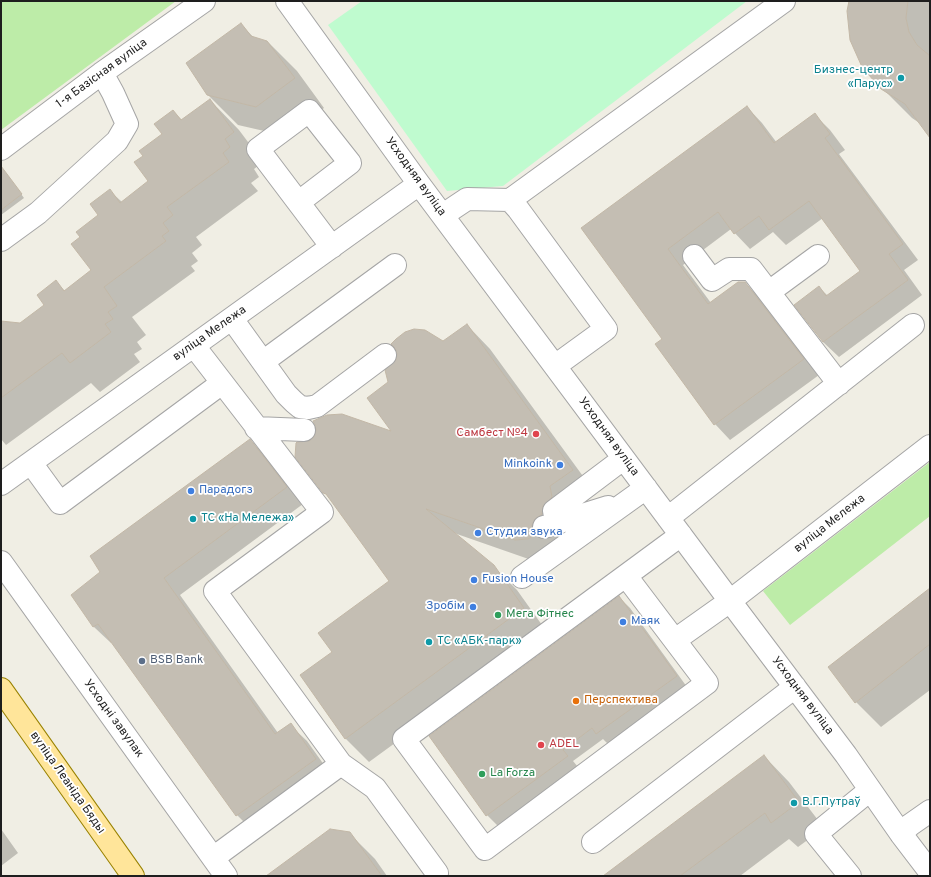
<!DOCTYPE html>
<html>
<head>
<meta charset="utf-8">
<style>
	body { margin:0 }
	#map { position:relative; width:931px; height:877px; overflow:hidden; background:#f0eee4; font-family:Overpass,sans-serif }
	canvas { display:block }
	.frame { position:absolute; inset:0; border:2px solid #1e1e1e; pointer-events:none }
</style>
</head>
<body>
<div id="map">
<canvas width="931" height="877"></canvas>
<div class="frame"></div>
</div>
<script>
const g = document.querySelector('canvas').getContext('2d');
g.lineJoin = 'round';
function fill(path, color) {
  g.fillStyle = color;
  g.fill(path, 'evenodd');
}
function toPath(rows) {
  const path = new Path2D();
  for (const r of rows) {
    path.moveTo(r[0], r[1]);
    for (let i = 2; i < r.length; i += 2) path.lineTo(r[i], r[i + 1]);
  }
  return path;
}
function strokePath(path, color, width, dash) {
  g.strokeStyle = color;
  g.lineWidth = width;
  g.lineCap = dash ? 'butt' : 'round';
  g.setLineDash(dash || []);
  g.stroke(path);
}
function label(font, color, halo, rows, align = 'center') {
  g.font = font + ' Overpass,sans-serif';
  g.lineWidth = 3.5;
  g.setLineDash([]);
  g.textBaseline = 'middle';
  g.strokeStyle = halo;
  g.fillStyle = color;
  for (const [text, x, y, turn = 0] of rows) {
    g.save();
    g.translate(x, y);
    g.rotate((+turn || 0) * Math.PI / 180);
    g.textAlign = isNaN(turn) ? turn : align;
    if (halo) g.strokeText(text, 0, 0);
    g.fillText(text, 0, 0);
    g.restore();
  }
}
fill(toPath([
	[1,1,176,1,1,130],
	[930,462,930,516,790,625,763,591]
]), '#bdeca8');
fill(toPath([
	[362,1,747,1,503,186,447,191,328,25]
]), '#bffbcf');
fill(toPath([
	[850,1,930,1,930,136,921,124,912,118,882,88],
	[241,24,255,39,267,41,297,71,324,108,286,136,238,125,208,95],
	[210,100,239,130,263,162,254,169,259,177,251,183,258,191,196,237,202,245,192,253,198,261,191,266,195,271,132,317,146,335,137,342,142,349,134,354,140,362,100,392,91,383,6,445,1,439,1,322,20,324,45,305,56,282,65,291,92,270,81,238,100,215,110,191,122,202,150,182,144,156,163,134,173,111,182,120],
	[747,107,762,123,777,143,814,114,830,130,845,150,839,154,918,260,904,270,922,295,839,357,823,342,819,287,828,296,862,271,823,218,786,245,773,232,750,249,731,229,683,265,711,303,744,282,760,298,819,375,730,440,715,424,664,339,582,229],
	[1,176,8,176,24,198,1,215],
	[467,325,490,349,596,494,574,510,566,530,566,538,540,563,454,533,493,566,517,590,547,632,369,762,345,738,333,652,390,581,330,499,324,492,394,433,443,342],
	[250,440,266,457,303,504,180,595,278,733,290,725,307,741,332,776,254,832,237,815,112,642,111,643,94,627,72,595,102,572],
	[930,589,930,690,881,727,856,702],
	[619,597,630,608,687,687,608,744,603,739,573,761,578,767,498,826,487,815],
	[764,756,789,782,824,828,798,847,789,839,740,876,604,876],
	[1,829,18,853,1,866],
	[349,833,375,859,387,876,277,876]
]), '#0003');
const building = toPath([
	[849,1,908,1,906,18,909,32,917,45,930,56,930,138,905,104,881,89,862,67,850,40,847,11,849,1],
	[241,23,251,36,267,41,295,78,256,107,207,95,186,63,241,23],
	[210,99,234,132,225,139,230,147,223,153,229,162,167,207,173,215,163,223,169,231,162,236,166,241,104,287,117,306,108,312,113,319,105,324,111,332,70,363,62,353,1,398,1,321,20,323,44,305,37,295,56,280,64,291,91,270,71,244,80,237,76,232,98,215,90,204,110,189,120,203,148,181,134,162,143,156,139,151,162,134,154,124,173,110,181,120,210,99],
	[747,106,774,143,815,113,830,134,825,138,903,244,889,254,908,280,823,342,794,305,819,286,826,296,860,271,809,201,769,230,759,216,734,234,718,212,668,249,708,304,738,282,745,282,804,359,714,425,655,344,662,339,581,228,747,106],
	[1,166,22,194,1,210,1,166],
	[467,324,573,470,550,486,552,497,543,506,542,514,535,519,532,525,532,530,535,535,528,539,515,540,426,509,494,565,524,608,345,739,300,675,332,652,318,633,389,581,326,494,323,493,295,457,296,443,297,442,309,441,314,437,316,430,315,425,313,421,327,415,342,414,391,431,367,398,388,382,385,370,396,360,397,354,395,348,391,344,396,339,405,332,414,329,425,330,443,341,467,324],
	[250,439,287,487,164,578,275,734,291,723,316,759,236,816,98,624,93,627,71,595,100,572,90,556,250,439],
	[930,588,930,644,855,703,828,667,930,588],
	[619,596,677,676,596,734,592,728,563,750,568,756,486,816,429,736,619,596],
	[764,755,799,802,771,823,765,813,680,876,603,876,764,755],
	[330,829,350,832,382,876,266,876,330,829]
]);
fill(building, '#c4beb3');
strokePath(building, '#c2b7a6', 1);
const minor = toPath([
	[287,1,419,184,730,601,846,755,901,834,930,872],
	[1,149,102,73,204,1],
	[510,200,784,1],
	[299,202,350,163,309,111,258,149,332,247],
	[443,215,467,199,510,200,518,209,606,329,555,366],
	[1,240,38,213,117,141,127,124,113,93,102,73],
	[694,256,712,280,729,269,751,269,839,384],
	[769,292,818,256],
	[232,319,286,394,294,402,300,407,308,408,317,406,385,355],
	[194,346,322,512,215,591,341,764,213,858],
	[264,361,395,265],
	[256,428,304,430],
	[31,463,60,503,222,383],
	[1,484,419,184],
	[554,511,623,459],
	[668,518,913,325],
	[544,527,608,507],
	[1,562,226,876],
	[626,576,707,683,485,849,404,739,681,535],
	[522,577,646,488],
	[675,640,730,601,930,446],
	[341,764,375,788,437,873],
	[901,834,910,825,930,811],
	[593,842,795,687],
	[850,876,816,834,870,790]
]);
const major = toPath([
	[1,689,133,876]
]);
strokePath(minor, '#a5a5a5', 24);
strokePath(major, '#998200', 24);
strokePath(minor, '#fff', 22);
strokePath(major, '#ffe59a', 22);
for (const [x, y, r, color] of [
	[901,78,4,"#0f9aa8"],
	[536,434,4,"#e0444e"],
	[560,465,4,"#3f7fe0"],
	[191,491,4,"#3f7fe0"],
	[193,519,4,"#0f9aa8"],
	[478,533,4,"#3f7fe0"],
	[474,580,4,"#3f7fe0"],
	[473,607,4,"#3f7fe0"],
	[498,615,4,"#2e9e5b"],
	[623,622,4,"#3f7fe0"],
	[429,642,4,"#0f9aa8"],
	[142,661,4,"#5c6f8a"],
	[576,701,4,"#e8710a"],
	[541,745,4,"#e0444e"],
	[482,774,4,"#2e9e5b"],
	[794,803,4,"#0f9aa8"]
]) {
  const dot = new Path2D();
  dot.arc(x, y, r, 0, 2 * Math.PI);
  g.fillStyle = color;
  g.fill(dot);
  strokePath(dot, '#fff', 1.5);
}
label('12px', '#0d838f', '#fff', [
	["Бизнес-центр",893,71,"right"],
	["«Парус»",893,85,"right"],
	["ТС «На Мележа»",201,519],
	["ТС «АБК-парк»",437,642],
	["В.Г.Путраў",802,803]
], 'left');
label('12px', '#1e1e1e', '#fff', [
	["1-я Базісная вуліца",102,74,-36],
	["Усходняя вуліца",415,177,54],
	["вуліца Мележа",210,334,-35],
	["Усходняя вуліца",608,437,54],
	["вуліца Мележа",830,524,-38],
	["Усходняя вуліца",802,696,53],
	["Усходні завулак",113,719,54],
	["вуліца Леаніда Бяды",67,783,55]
]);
label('12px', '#be3a42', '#fff', [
	["Самбест №4",528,434],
	["ADEL",549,745,"left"]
], 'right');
label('12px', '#366cbe', '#fff', [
	["Minkoink",552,465,"right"],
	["Парадогз",199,491],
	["Студия звука",486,533],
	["Fusion House",482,580],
	["Зробім",465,607,"right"],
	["Маяк",631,622]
], 'left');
label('12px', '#27864d', '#fff', [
	["Мега Фітнес",506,615],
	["La Forza",490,774]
], 'left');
label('12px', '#4e5e75', '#fff', [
	["BSB Bank",150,661]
], 'left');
label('12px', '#c56008', '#fff', [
	["Перспектива",584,701]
], 'left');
</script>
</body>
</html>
